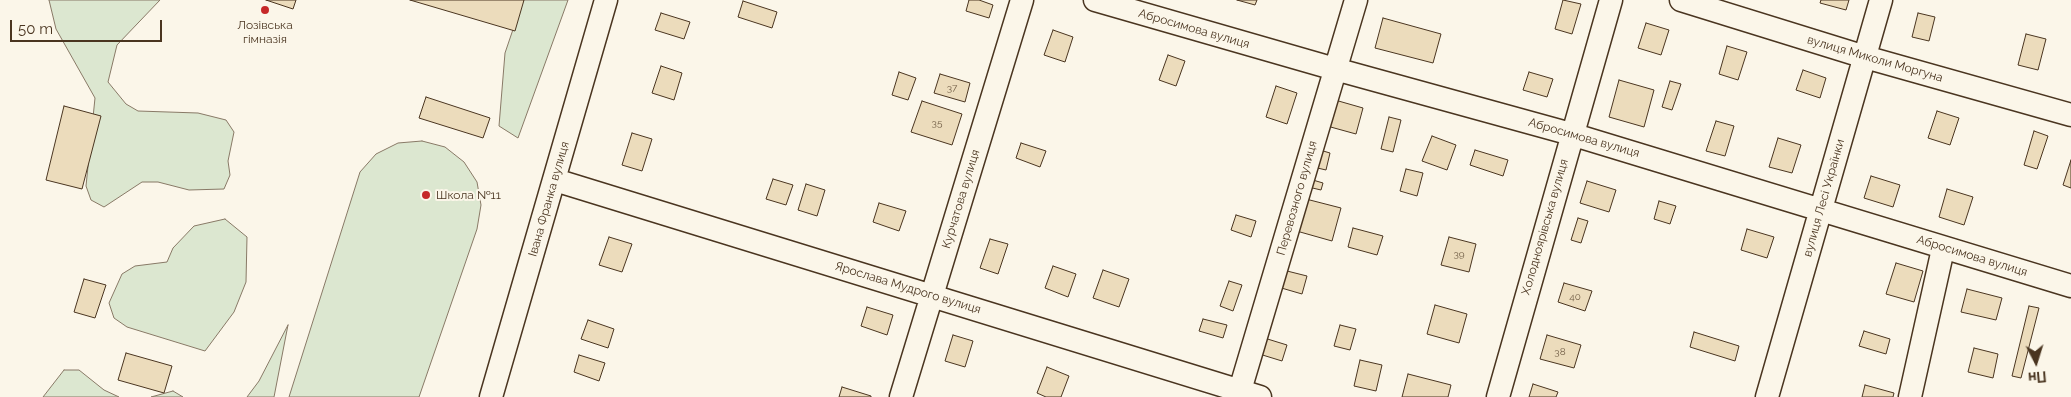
<!DOCTYPE html>
<html>
<head>
<meta charset="utf-8">
<style>
	body { margin:0 }
	#map { position:relative; width:2071px; height:397px; overflow:hidden; background:#fbf6e9; font-family:Raleway,sans-serif }
	canvas { display:block }
	.north { position:absolute; left:2011px; top:337px; width:50px; height:50px; -webkit-text-stroke:4px #fbf6e9; paint-order:stroke; rotate:175deg; font-size:14px; font-weight:700; line-height:20px; text-align:center; color:#4a3520 }
	.north::after { content:''; display:block; margin:auto; width:18px; height:22px; background:#4a3520; clip-path:polygon(50% 0,100% 100%,50% 72%,0 100%) }
	.scale { position:absolute; left:10px; top:20px; width:152px; height:22px; box-sizing:border-box; border:2px solid #4a3520; border-top:0; padding-left:6px; font-size:15px; line-height:18px; white-space:nowrap; color:#4a3520; -webkit-text-stroke:4px #fbf6e9; paint-order:stroke }
</style>
</head>
<body>
<div id="map">
<canvas width="2071" height="397"></canvas>
<div class="north">Пн</div>
<div class="scale">50 m</div>
</div>
<script>
const g = document.querySelector('canvas').getContext('2d');
g.lineJoin = 'round';
function fill(path, color) {
  g.fillStyle = color;
  g.fill(path, 'evenodd');
}
function toPath(rows) {
  const path = new Path2D();
  for (const r of rows) {
    path.moveTo(r[0], r[1]);
    for (let i = 2; i < r.length; i += 2) path.lineTo(r[i], r[i + 1]);
  }
  return path;
}
function strokePath(path, color, width, dash) {
  g.strokeStyle = color;
  g.lineWidth = width;
  g.lineCap = dash ? 'butt' : 'round';
  g.setLineDash(dash || []);
  g.stroke(path);
}
function label(font, color, halo, rows, align = 'center') {
  g.font = font + ' Raleway,sans-serif';
  g.lineWidth = 4;
  g.setLineDash([]);
  g.textBaseline = 'middle';
  g.strokeStyle = halo;
  g.fillStyle = color;
  for (const [text, x, y, turn = 0] of rows) {
    g.save();
    g.translate(x, y);
    g.rotate((+turn || 0) * Math.PI / 180);
    g.textAlign = isNaN(turn) ? turn : align;
    if (halo) g.strokeText(text, 0, 0);
    g.fillText(text, 0, 0);
    g.restore();
  }
}
const green = toPath([
	[49,0,160,0,117,45,108,82,126,104,138,111,198,113,226,120,234,132,228,161,230,175,224,189,189,190,158,182,142,182,104,207,91,200,86,186,95,98,56,29,49,0],
	[523,0,568,0,518,138,499,126,505,53,523,0],
	[422,141,445,147,464,162,477,182,481,205,477,229,419,397,289,397,360,172,376,154,398,143,422,141],
	[225,219,247,237,246,282,234,312,205,351,127,327,114,318,109,303,122,274,135,266,167,262,173,248,194,226,225,219],
	[288,325,274,397,247,397,259,381,288,325],
	[64,370,79,370,104,390,119,397,43,397,64,370],
	[173,391,183,397,151,397,173,391]
]);
fill(green, '#dce7d0');
strokePath(green, '#887966', 1);
const building = toPath([
	[266,0,296,0,293,9,266,0],
	[410,0,524,0,515,31,410,0],
	[969,0,979,0,993,5,989,18,966,11,969,0],
	[1237,0,1257,0,1255,5,1237,0],
	[1563,0,1581,4,1572,34,1555,29,1563,0],
	[1821,0,1849,0,1846,10,1820,3,1821,0],
	[743,1,777,12,772,28,738,17,743,1],
	[661,13,690,22,684,39,655,30,661,13],
	[1918,13,1935,17,1929,41,1912,37,1918,13],
	[1383,18,1441,34,1433,63,1375,48,1383,18],
	[1646,23,1669,30,1661,55,1638,48,1646,23],
	[1053,30,1073,37,1065,62,1044,55,1053,30],
	[2026,34,2046,39,2038,70,2018,65,2026,34],
	[1727,46,1747,52,1738,80,1719,74,1727,46],
	[1168,55,1185,61,1176,86,1159,80,1168,55],
	[661,66,682,73,674,100,652,93,661,66],
	[1803,70,1826,78,1820,98,1796,90,1803,70],
	[899,72,916,78,908,100,892,95,899,72],
	[1529,72,1553,79,1547,97,1523,90,1529,72],
	[940,74,970,83,965,102,934,93,940,74],
	[1619,80,1654,90,1644,127,1609,117,1619,80],
	[1670,81,1681,84,1672,110,1662,107,1670,81],
	[1276,86,1297,93,1287,124,1266,117,1276,86],
	[426,97,490,118,483,138,419,118,426,97],
	[1335,100,1363,108,1356,134,1327,126,1335,100],
	[922,101,962,114,952,145,911,132,922,101],
	[64,106,101,116,82,189,46,180,64,106],
	[1937,111,1959,118,1950,145,1928,138,1937,111],
	[1389,117,1401,120,1393,152,1381,149,1389,117],
	[1716,121,1734,126,1725,156,1706,151,1716,121],
	[2034,131,2048,136,2037,169,2024,165,2034,131],
	[632,133,652,139,642,171,622,165,632,133],
	[1432,136,1456,145,1447,170,1422,161,1432,136],
	[1778,138,1801,145,1792,173,1769,167,1778,138],
	[1021,143,1046,151,1040,167,1016,158,1021,143],
	[1313,148,1330,153,1326,170,1309,166,1313,148],
	[1475,150,1508,160,1503,176,1470,165,1475,150],
	[2071,160,2071,188,2063,185,2071,160],
	[1406,169,1423,173,1417,196,1400,191,1406,169],
	[1871,176,1900,185,1893,207,1864,198,1871,176],
	[1306,178,1323,183,1321,190,1304,186,1306,178],
	[773,179,793,185,786,205,766,199,773,179],
	[1587,181,1616,190,1609,212,1580,203,1587,181],
	[806,184,825,190,817,216,798,210,806,184],
	[1947,189,1973,197,1964,225,1939,217,1947,189],
	[1302,198,1341,208,1332,241,1293,230,1302,198],
	[1659,201,1676,206,1670,224,1654,219,1659,201],
	[879,203,906,211,899,231,873,222,879,203],
	[1236,215,1256,221,1251,237,1231,230,1236,215],
	[1578,218,1588,221,1581,243,1571,240,1578,218],
	[1353,228,1383,236,1377,255,1348,247,1353,228],
	[1747,229,1774,237,1767,258,1741,250,1747,229],
	[609,237,632,244,622,272,599,265,609,237],
	[1449,237,1476,244,1469,272,1441,265,1449,237],
	[990,239,1008,244,998,274,980,268,990,239],
	[1896,263,1923,271,1914,302,1886,294,1896,263],
	[1053,266,1076,274,1068,297,1045,288,1053,266],
	[1103,270,1129,279,1119,307,1093,298,1103,270],
	[1283,270,1307,276,1302,294,1278,287,1283,270],
	[84,279,106,285,95,318,74,312,84,279],
	[1229,281,1242,285,1233,311,1220,306,1229,281],
	[1564,283,1592,291,1585,311,1558,302,1564,283],
	[1967,289,2002,298,1996,320,1961,312,1967,289],
	[1435,305,1467,314,1459,343,1427,334,1435,305],
	[2029,306,2039,308,2021,378,2012,376,2029,306],
	[867,307,893,315,887,335,861,326,867,307],
	[1203,319,1227,325,1223,338,1199,331,1203,319],
	[588,320,614,329,608,348,581,339,588,320],
	[1340,325,1356,329,1350,350,1334,346,1340,325],
	[1864,331,1890,339,1886,354,1859,346,1864,331],
	[1694,332,1739,346,1735,361,1690,347,1694,332],
	[953,335,973,341,965,367,945,361,953,335],
	[1547,335,1581,345,1574,368,1540,359,1547,335],
	[1261,337,1287,345,1282,361,1256,353,1261,337],
	[1974,348,1998,354,1993,378,1968,372,1974,348],
	[126,353,172,366,164,393,118,380,126,353],
	[579,355,605,363,599,381,574,372,579,355],
	[1360,360,1382,365,1376,391,1354,386,1360,360],
	[1047,367,1069,376,1061,397,1046,397,1037,393,1047,367],
	[1408,374,1451,385,1448,397,1402,397,1408,374],
	[1533,384,1558,392,1556,397,1529,397,1533,384],
	[1865,385,1894,393,1893,397,1862,397,1865,385],
	[842,387,871,396,871,397,839,397,842,387]
]);
fill(building, '#ecdcbc');
strokePath(building, '#4a3520', 1);
const minor = toPath([
	[1095,0,1335,69,1571,134,2071,286],
	[1681,0,1865,57,2071,115],
	[555,180,1260,397],
	[491,397,606,0],
	[901,397,1022,0],
	[1238,397,1356,0],
	[1498,397,1611,0],
	[1767,397,1881,0],
	[1910,397,1943,249]
]);
strokePath(minor, '#4a3520', 25);
strokePath(minor, '#fbf6e9', 22);
for (const [x, y, r, color] of [
	[265,10,5,"#c62828"],
	[426,195,5,"#c62828"]
]) {
  const dot = new Path2D();
  dot.arc(x, y, r, 0, 2 * Math.PI);
  g.fillStyle = color;
  g.fill(dot);
  strokePath(dot, '#fbf6e9', 2);
}
label('10px', '#725f47', null, [
	["37",952,88],
	["35",937,123],
	["39",1459,254],
	["40",1575,297],
	["38",1560,352]
]);
label('12px', '#4a3520', '#fbf6e9', [
	["Лозівська",265,25],
	["гімназія",265,39],
	["Школа №11",436,195,"left"]
]);
label('12px', '#4a3520', '#fbf6e9', [
	["Абросимова вулиця",1194,29,16],
	["вулиця Миколи Моргуна",1875,59,16],
	["Абросимова вулиця",1584,138,16],
	["Перевозного вулиця",1297,198,-74],
	["вулиця Лесі Українки",1824,198,-74],
	["Івана Франка вулиця",549,199,-74],
	["Курчатова вулиця",961,199,-73],
	["Холодноярівська вулиця",1545,227,-74],
	["Абросимова вулиця",1972,256,17],
	["Ярослава Мудрого вулиця",908,288,17]
]);
</script>
</body>
</html>
